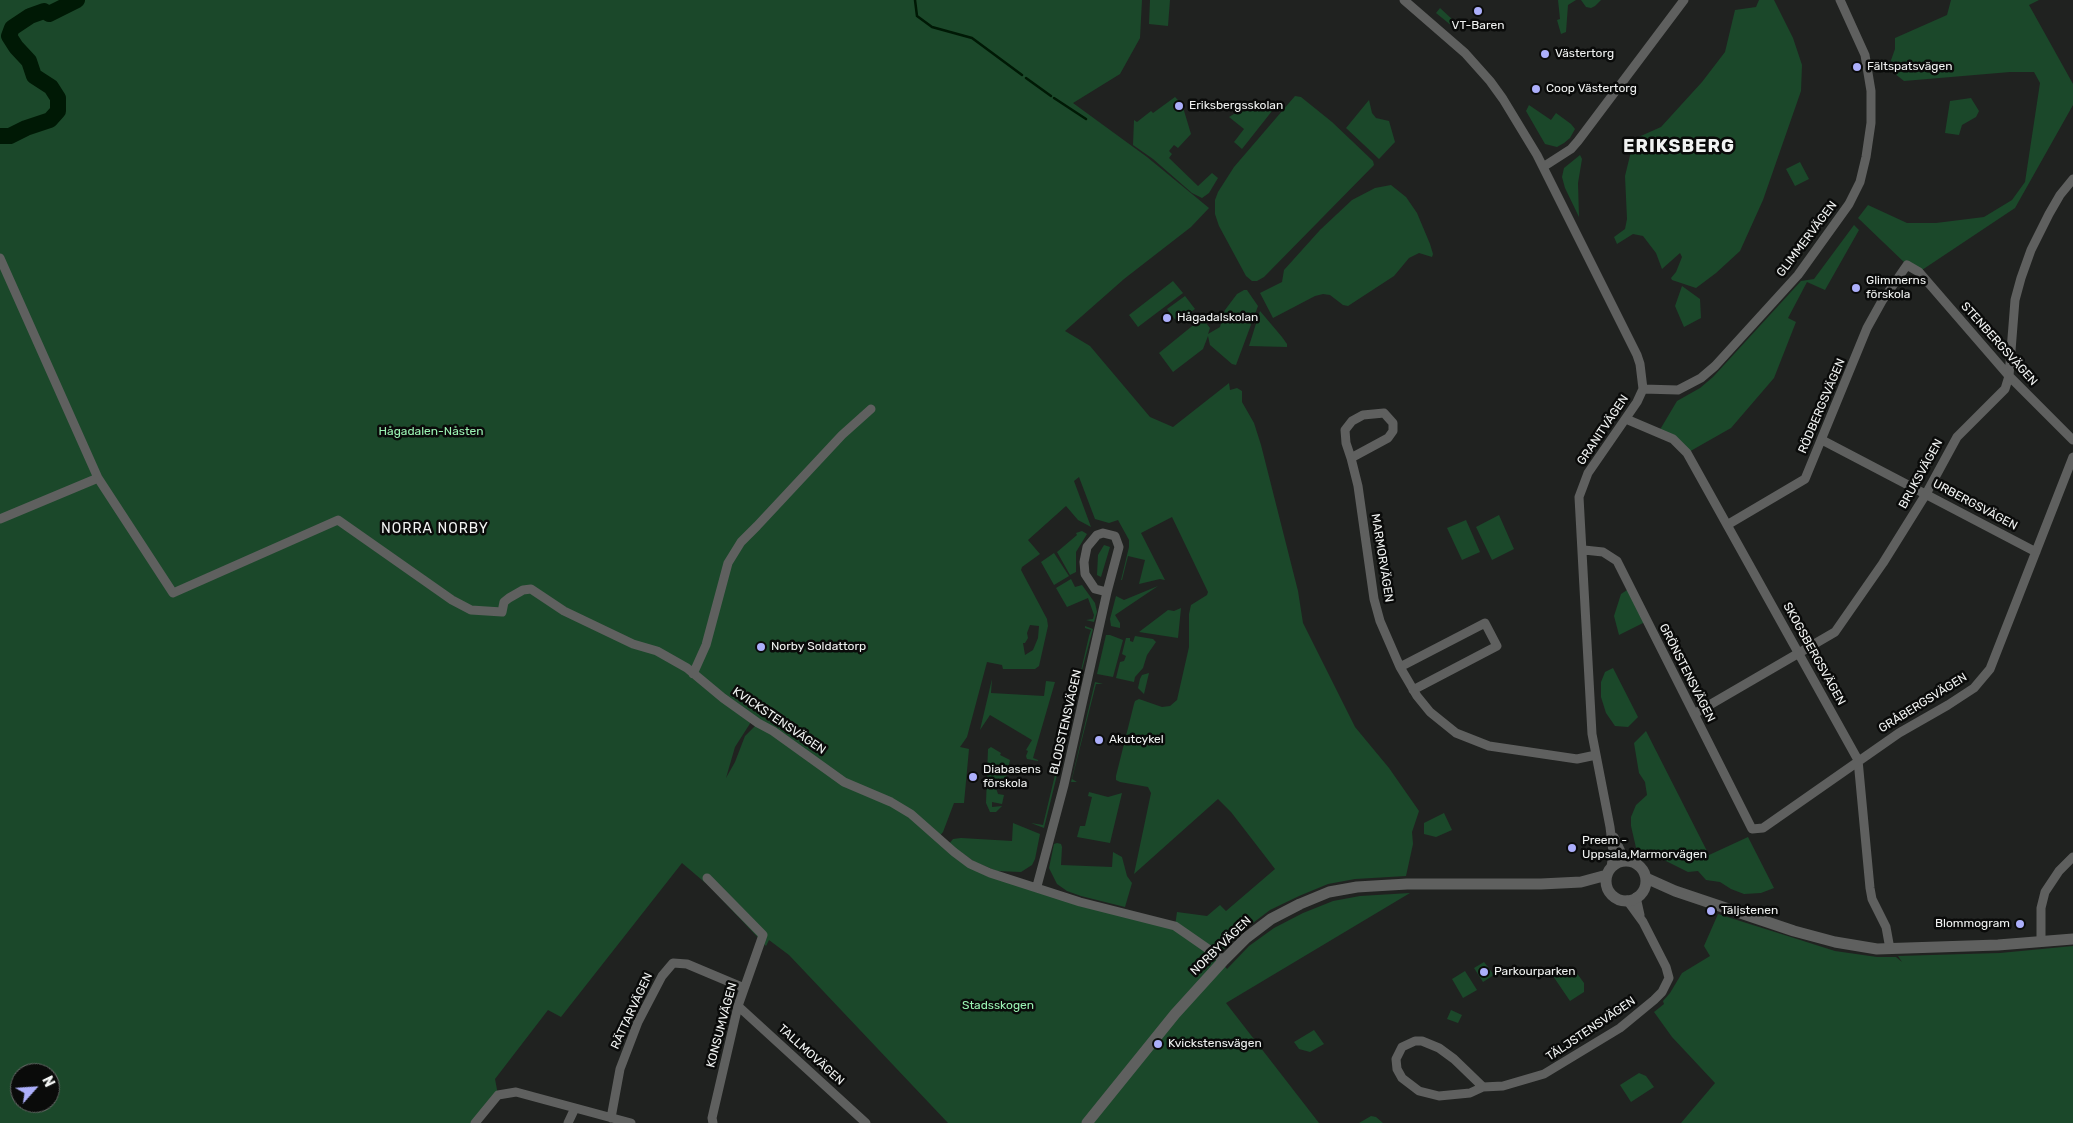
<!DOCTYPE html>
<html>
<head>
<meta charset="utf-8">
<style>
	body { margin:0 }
	#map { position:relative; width:2073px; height:1123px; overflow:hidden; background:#202220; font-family:Rubik,sans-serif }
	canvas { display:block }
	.north { position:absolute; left:10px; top:1063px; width:50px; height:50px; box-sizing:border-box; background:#0a0b0a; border:1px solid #666867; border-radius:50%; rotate:64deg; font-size:14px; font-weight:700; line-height:20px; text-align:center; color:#f1f3f2 }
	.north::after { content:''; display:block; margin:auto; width:18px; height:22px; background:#acaffb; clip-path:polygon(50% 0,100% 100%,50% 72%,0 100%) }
</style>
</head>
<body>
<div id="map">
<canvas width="2073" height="1123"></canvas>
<div class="north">N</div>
</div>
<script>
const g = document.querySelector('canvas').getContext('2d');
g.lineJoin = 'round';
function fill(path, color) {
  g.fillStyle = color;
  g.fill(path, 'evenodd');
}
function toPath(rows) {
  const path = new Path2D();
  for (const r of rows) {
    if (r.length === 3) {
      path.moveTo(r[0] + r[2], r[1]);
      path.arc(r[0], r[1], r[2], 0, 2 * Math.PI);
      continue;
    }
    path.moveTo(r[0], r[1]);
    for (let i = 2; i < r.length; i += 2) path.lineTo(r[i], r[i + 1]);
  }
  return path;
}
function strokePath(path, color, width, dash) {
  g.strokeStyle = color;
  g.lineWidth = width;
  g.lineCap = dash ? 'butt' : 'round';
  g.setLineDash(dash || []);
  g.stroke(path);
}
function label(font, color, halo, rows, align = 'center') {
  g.font = font + ' Rubik,sans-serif';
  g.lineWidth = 5;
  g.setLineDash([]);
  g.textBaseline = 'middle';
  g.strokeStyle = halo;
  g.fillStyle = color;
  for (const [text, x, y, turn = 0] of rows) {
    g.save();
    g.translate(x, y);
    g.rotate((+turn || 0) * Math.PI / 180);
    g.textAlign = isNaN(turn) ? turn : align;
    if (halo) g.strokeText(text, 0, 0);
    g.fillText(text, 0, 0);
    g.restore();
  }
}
fill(toPath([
	[0,0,1142,0,1140,38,1120,74,1073,103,1147,157,1209,208,1191,227,1124,279,1065,331,1090,346,1150,417,1173,427,1229,383,1230,390,1237,388,1242,391,1242,402,1254,423,1261,445,1298,591,1303,623,1355,727,1389,768,1419,811,1412,832,1413,844,1406,876,1355,879,1328,884,1299,896,1270,910,1245,929,1222,951,1190,935,1214,953,1227,969,1249,946,1274,928,1303,913,1333,901,1360,896,1410,893,1226,1003,1319,1123,948,1123,789,955,769,940,766,946,709,886,682,863,561,1017,548,1010,495,1079,498,1095,475,1123,0,1123],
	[1079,477,1095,519,1109,523,1118,520,1129,540,1129,547,1121,580,1122,580,1128,556,1145,560,1139,584,1160,579,1165,580,1141,533,1172,517,1208,592,1207,595,1191,605,1189,614,1189,647,1177,700,1170,706,1162,707,1139,699,1135,701,1134,704,1116,776,1116,780,1120,782,1148,787,1151,793,1134,874,1218,799,1231,812,1275,869,1226,911,1220,905,1207,916,1177,912,1175,926,990,873,938,838,943,832,954,803,964,803,969,749,960,747,967,737,987,662,1002,665,1003,669,1035,669,1039,666,1048,626,1047,619,1021,570,1022,567,1040,554,1028,540,1066,506,1078,520,1091,527,1074,481],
	[1030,625,1039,626,1038,638,1033,650,1025,655,1023,643,1025,643,1028,638,1027,633],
	[751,722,756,725,745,736,735,762,726,778,735,747],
	[20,1073,50,1073,50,1103,20,1103],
	[1150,0,1170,0,1168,26,1149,24],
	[1558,0,1576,0,1568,5,1566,32,1561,34,1557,20,1560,19],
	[1581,0,1601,0,1595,6,1591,8,1586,7],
	[1759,0,1774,0,1793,38,1802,65,1801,91,1763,200,1740,251,1716,273,1696,288,1672,280,1671,278,1676,272,1682,257,1680,253,1662,269,1656,253,1643,236,1633,234,1617,244,1614,237,1625,229,1627,219,1625,176,1634,139,1661,127,1702,82,1725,52,1735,10,1756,7],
	[1951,0,2039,0,2029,5,2073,84,2073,105,2015,208,1919,272,1907,265,1858,218,1868,205,1907,223,1936,223,1984,217,2012,200,2025,182,2040,83,2034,72,2010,72,1904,81,1894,73,1890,63,1895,49,1895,38,1947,15],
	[1440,8,1453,20,1455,25,1452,26,1436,13],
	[1295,96,1301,97,1332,122,1373,161,1374,165,1264,277,1257,281,1252,281,1246,276,1219,226,1215,214,1215,200,1218,192,1234,167],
	[1175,97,1182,104,1191,134,1178,148,1174,145,1169,151,1172,154,1169,158,1198,186,1212,173,1218,178,1209,193,1202,198,1192,193,1153,159,1133,145,1134,120,1137,122,1151,111,1153,113],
	[1971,98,1979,111,1976,117,1962,125,1959,135,1945,133,1950,101],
	[1369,100,1372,113,1376,118,1389,121,1395,142,1379,159,1346,128],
	[1529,105,1551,120,1556,113,1571,124,1575,129,1570,138,1564,143,1557,147,1545,144,1526,111],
	[1257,106,1272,111,1242,149,1234,142,1244,129,1229,117,1242,109],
	[1580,155,1582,159,1578,183,1579,217,1565,188,1562,177,1564,168],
	[1800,162,1809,179,1795,186,1786,169],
	[1391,185,1406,197,1417,213,1430,244,1433,254,1432,257,1419,253,1409,258,1394,276,1348,306,1343,305,1330,295,1323,294,1315,296,1273,318,1260,293,1282,282,1284,270,1320,230,1352,200,1375,188],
	[1854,225,1859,230,1825,290,1807,282,1788,318,1796,322,1774,378,1731,428,1687,453,1658,433,1677,401,1700,388,1713,377,1801,281,1814,279],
	[1173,281,1183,293,1138,327,1129,315],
	[1682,286,1700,299,1701,318,1684,327,1675,306],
	[1244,290,1247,290,1249,293,1258,306,1236,365,1232,364,1210,345,1208,336,1203,349,1173,372,1159,353,1202,318,1210,328,1208,334,1220,327,1225,310,1237,294],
	[1185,296,1195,309,1177,322,1167,309],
	[1260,311,1282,337,1287,344,1287,347,1249,346],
	[1499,515,1514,549,1492,560,1476,527],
	[1466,520,1480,552,1462,560,1447,528],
	[1082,531,1087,534,1076,552,1076,572,1070,575,1057,552,1077,535,1076,533],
	[1104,545,1110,547,1101,577,1097,575,1098,555],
	[1054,553,1069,576,1054,585,1041,562],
	[1071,579,1075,587,1082,585,1095,603,1097,612,1094,622,1086,620,1093,619,1094,615,1088,598,1067,607,1056,588],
	[1158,586,1115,615,1120,623,1120,628,1111,626,1110,619,1116,596,1124,600],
	[1630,588,1647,621,1619,635,1614,616,1621,594],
	[1181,608,1178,638,1139,632,1168,610,1174,611],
	[1085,626,1093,629,1079,681,1073,679,1079,679,1089,636,1091,630,1085,628],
	[1106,635,1110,635,1123,640,1113,677,1097,674],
	[1135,636,1153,639,1156,642,1147,655,1143,668,1135,677,1134,682,1116,678,1120,662,1124,661,1126,656,1122,654,1126,638,1130,638,1130,641,1133,642],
	[1613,668,1638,717,1628,727,1615,726,1606,713,1601,697,1601,682,1605,672],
	[1149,673,1144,694,1138,688,1140,679,1142,675],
	[992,679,991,693,1044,696,1046,681,1055,682,1033,758,1038,760,1038,761,1027,759,1026,756,1028,751,1026,750,1032,740,990,715,980,730],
	[1095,682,1103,684,1096,684,1072,779,1077,782,1071,782],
	[1071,687,1078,689,1057,768,1052,766,1052,765,1057,766,1059,760,1076,690],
	[1646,731,1709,855,1748,837,1774,888,1761,893,1744,894,1731,889,1720,882,1706,880,1698,871,1688,872,1664,860,1644,860,1637,852,1631,826,1631,817,1636,805,1647,795,1645,782,1639,773,1634,743],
	[991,747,1001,753,1000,755,1010,760,1007,773,998,766,997,769,1007,776,1005,789,1002,786,996,788,998,794,1004,795,1002,804,992,802,992,807,1002,806,996,812,990,812,986,803,988,749],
	[1050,773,1056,773,1057,775,1044,828,1031,823,1043,825,1055,775],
	[1089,792,1108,797,1122,793,1110,843,1077,837,1080,826,1085,826,1092,797,1088,796],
	[1444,813,1452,830,1436,837,1424,834,1424,823],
	[1013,823,1040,834,1035,859,1032,865,1021,872,997,871,975,862,949,844,953,839,961,838,1012,841],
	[1057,843,1061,844,1062,847,1061,865,1112,867,1113,852,1122,857,1127,876,1132,883,1125,907,1081,896,1067,891,1057,884,1049,868,1054,844],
	[1718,914,1835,951,1877,957,1896,957,1902,962,1898,956,2000,953,2073,946,2073,1123,1681,1123,1715,1083,1672,1037,1654,1012,1664,1004,1663,1001,1670,993,1682,973,1710,956,1704,946],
	[1484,962,1494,975,1483,982,1474,968],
	[1567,967,1573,968,1584,983,1584,992,1570,1001,1553,976],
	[1465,971,1477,990,1463,998,1452,979],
	[1451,1010,1462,1015,1458,1023,1447,1019],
	[1314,1030,1324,1044,1310,1052,1299,1049,1294,1042],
	[1639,1073,1646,1076,1654,1087,1631,1102,1620,1085],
	[1371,1116,1376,1117,1383,1123,1359,1123]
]), '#1b482a');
strokePath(toPath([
	[915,0,917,16,932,27,972,38,1022,75],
	[1026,78,1051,96],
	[1054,98,1086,119]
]), '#001905', 2.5);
strokePath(toPath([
	[0,136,10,136,26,128,50,120,58,111,58,98,51,87,34,76,29,61,16,47,9,36,12,28,30,16,44,11,49,14,77,0]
]), '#001905', 16);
strokePath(toPath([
	[1404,0,1465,53,1490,81,1503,99,1537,155,1637,355,1640,364,1643,389,1637,402,1588,473,1579,497,1592,734,1610,827,1613,852,1611,868],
	[1543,167,1571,149,1578,141,1684,0],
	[0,258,98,478],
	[1643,389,1678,390,1701,378,1715,366,1798,275,1849,204,1860,182,1866,157,1871,123,1871,91,1865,55,1840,0],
	[1626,419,1673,439,1687,453,1858,760,1870,888,1872,899,1886,927,1890,949],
	[1822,440,2036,552],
	[1351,458,1388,438,1393,431,1393,423,1384,413,1363,415,1352,421,1345,430,1346,443,1351,458,1358,486,1374,599,1380,621,1400,667,1417,696,1430,712,1456,733,1489,746,1577,759,1596,755],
	[0,519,98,478,173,593,338,520,452,600,471,610,502,612,504,602,509,598,523,590,531,589,564,611,633,644,657,651,687,668,723,698,758,723,773,731,844,782,891,802,911,814,954,852,970,864,990,873,1080,902,1175,926,1224,960],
	[1727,525,1805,479,1867,328,1882,301,1907,265,1919,272,2009,376,2073,440],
	[1584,550,1603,552,1617,561,1752,829,1763,828,1899,733,1948,705,1974,688,1990,669,2073,457],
	[1400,667,1485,623,1497,646,1413,690],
	[693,674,706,645,728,563,741,542,757,526,842,435,871,409],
	[1694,714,1835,632,1883,563,1926,494,1957,437,2005,389,2009,376,2015,300,2021,278,2031,250,2049,214,2060,195,2073,179],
	[1614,837,1625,860],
	[707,878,763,935,738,1006,712,1118,713,1123],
	[1037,886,1064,785,1107,592,1119,547,1115,536,1103,533,1097,535,1087,547,1084,562,1085,574,1095,589,1107,592],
	[1636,897,1640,915],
	[2041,941,2041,908,2045,892,2059,871,2073,857],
	[738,1006,866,1123],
	[1483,1087,1454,1059,1439,1048,1422,1041,1415,1041,1402,1047,1396,1059,1397,1069,1402,1078,1419,1091,1439,1096,1470,1093,1483,1087,1503,1086,1544,1074,1620,1028,1654,1000,1662,992,1669,978,1666,967,1643,922,1627,900],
	[611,1118,620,1069,638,1022,662,976,673,963,687,964,744,988],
	[475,1123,498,1095,516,1092,631,1123],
	[568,1123,575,1108]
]), '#5f605f', 9);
strokePath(toPath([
	[1626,881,20],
	[1646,878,1675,891,1794,931,1835,942,1877,949,1998,945,2073,939],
	[1087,1123,1175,1014,1224,960,1246,938,1271,919,1300,904,1329,892,1357,887,1407,884,1541,884,1581,882,1607,875]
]), '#5f605f', 11);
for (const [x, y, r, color] of [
	[1478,11,5,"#acaffb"],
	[1545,54,5,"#acaffb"],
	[1857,67,5,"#acaffb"],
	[1536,89,5,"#acaffb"],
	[1179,106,5,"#acaffb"],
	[1856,288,5,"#acaffb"],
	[1167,318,5,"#acaffb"],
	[761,647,5,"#acaffb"],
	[1099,740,5,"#acaffb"],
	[973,777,5,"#acaffb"],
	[1572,848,5,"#acaffb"],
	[1711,911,5,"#acaffb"],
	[2020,924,5,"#acaffb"],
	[1484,972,5,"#acaffb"],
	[1158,1044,5,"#acaffb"]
]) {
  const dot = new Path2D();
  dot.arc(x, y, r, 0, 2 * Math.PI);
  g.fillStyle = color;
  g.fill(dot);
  strokePath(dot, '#0a0b0a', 2);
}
label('12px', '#f1f3f2', '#0a0b0a', [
	["VT-Baren",1478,26,"center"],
	["Västertorg",1555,54],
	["Fältspatsvägen",1867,67],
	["Coop Västertorg",1546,89],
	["Eriksbergsskolan",1189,106],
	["Glimmerns",1866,281],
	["förskola",1866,295],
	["Hågadalskolan",1177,318],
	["Norby Soldattorp",771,647],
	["Akutcykel",1109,740],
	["Diabasens",983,770],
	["förskola",983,784],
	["Preem -",1582,841],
	["Uppsala,Marmorvägen",1582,855],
	["Täljstenen",1721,911],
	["Blommogram",2010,924,"right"],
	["Parkourparken",1494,972],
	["Kvickstensvägen",1168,1044]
], 'left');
label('12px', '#f1f3f2', '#0a0b0a', [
	["GLIMMERVÄGEN",1807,239,-53],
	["STENBERGSVÄGEN",1999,344,48],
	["RÖDBERGSVÄGEN",1822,406,-67],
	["GRANITVÄGEN",1603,430,-56],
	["BRUKSVÄGEN",1921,474,-61],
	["URBERGSVÄGEN",1975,505,28],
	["MARMORVÄGEN",1382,558,81],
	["SKOGSBERGSVÄGEN",1814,654,61],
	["GRÖNSTENSVÄGEN",1687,673,63],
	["GRÅBERGSVÄGEN",1923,703,-32],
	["KVICKSTENSVÄGEN",779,721,34],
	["BLODSTENSVÄGEN",1066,722,-77],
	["NORBYVÄGEN",1221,946,-44],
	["RÄTTARVÄGEN",632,1011,-65],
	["KONSUMVÄGEN",722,1025,-75],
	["TÄLJSTENSVÄGEN",1591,1029,-34],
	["TALLMOVÄGEN",811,1055,42]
]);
label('12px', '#9bf3b3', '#0a0b0a', [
	["Hågadalen-Nåsten",431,432],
	["Stadsskogen",998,1006]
]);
g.letterSpacing = '1px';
label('14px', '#f1f3f2', '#0a0b0a', [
	["NORRA NORBY",435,529]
]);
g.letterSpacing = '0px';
g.letterSpacing = '1px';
label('bold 18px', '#f1f3f2', '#0a0b0a', [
	["ERIKSBERG",1679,147]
]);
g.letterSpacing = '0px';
</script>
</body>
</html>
